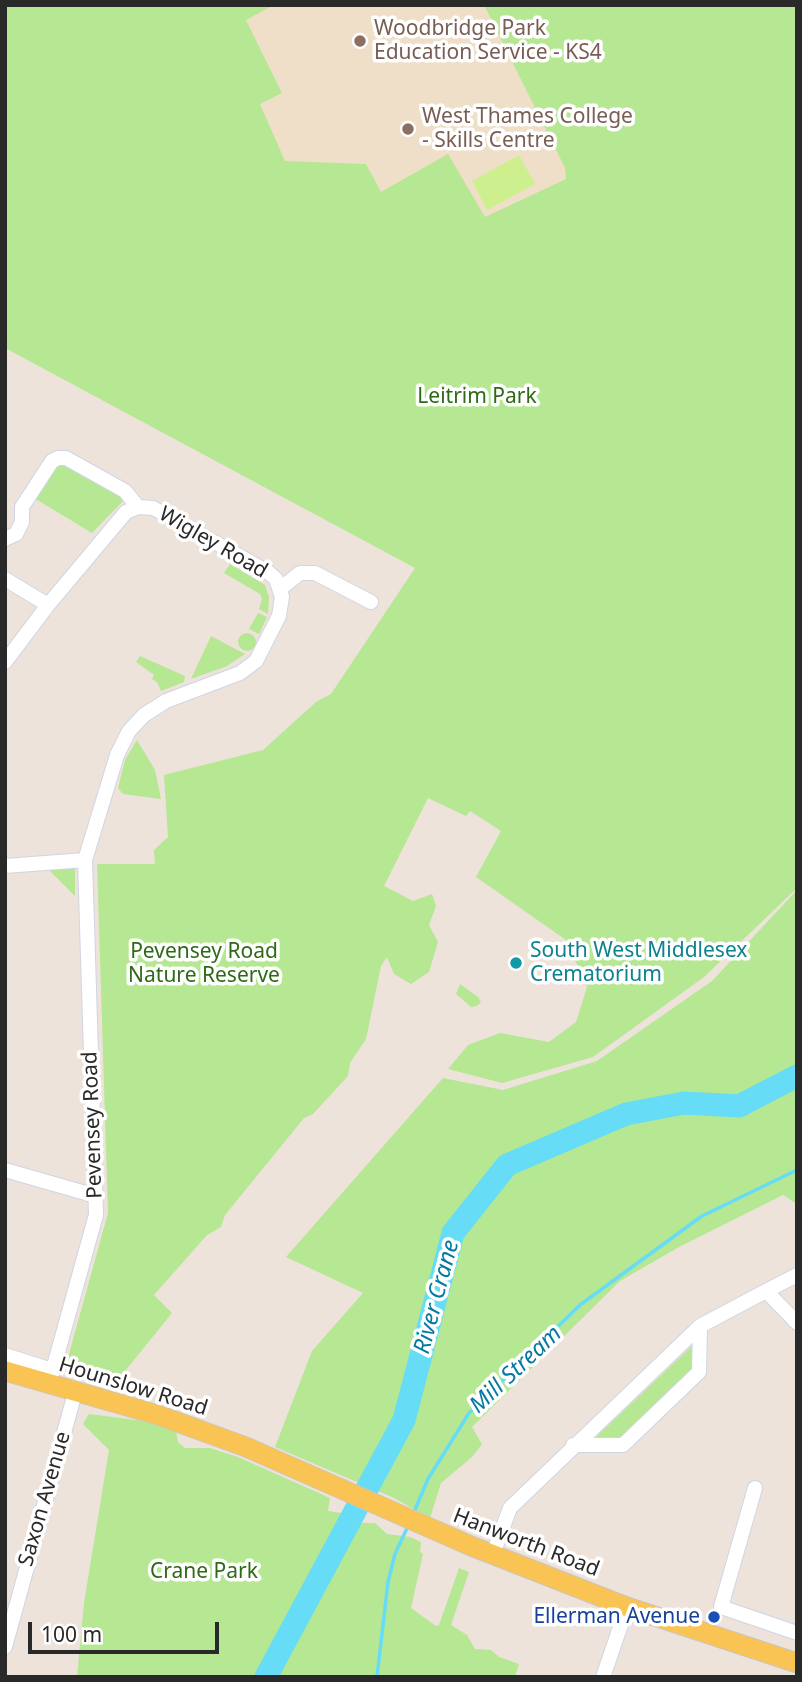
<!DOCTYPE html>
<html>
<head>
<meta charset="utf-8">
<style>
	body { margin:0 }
	#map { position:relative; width:802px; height:1682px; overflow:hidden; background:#ede3da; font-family:"Noto Sans",sans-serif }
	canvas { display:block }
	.frame { position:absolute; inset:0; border:7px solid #292929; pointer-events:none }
	.scale { position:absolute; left:28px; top:1622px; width:191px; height:32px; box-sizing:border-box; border:4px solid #292929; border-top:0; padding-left:9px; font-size:21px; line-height:24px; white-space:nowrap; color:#292929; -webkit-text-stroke:5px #fff; paint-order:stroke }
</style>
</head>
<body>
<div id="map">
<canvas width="802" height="1682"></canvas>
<div class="frame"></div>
<div class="scale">100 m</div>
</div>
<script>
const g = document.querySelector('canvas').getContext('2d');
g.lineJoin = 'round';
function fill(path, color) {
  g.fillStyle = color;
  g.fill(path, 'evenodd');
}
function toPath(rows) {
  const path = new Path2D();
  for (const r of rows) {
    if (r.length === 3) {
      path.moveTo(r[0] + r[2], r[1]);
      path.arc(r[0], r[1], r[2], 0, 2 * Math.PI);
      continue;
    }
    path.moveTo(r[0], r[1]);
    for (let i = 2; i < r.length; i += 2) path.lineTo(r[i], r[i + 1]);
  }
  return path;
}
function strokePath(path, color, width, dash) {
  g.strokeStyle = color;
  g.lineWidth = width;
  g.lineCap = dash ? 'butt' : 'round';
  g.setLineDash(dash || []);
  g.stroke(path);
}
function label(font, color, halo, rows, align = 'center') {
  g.font = font + ' "Noto Sans",sans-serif';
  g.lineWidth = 7;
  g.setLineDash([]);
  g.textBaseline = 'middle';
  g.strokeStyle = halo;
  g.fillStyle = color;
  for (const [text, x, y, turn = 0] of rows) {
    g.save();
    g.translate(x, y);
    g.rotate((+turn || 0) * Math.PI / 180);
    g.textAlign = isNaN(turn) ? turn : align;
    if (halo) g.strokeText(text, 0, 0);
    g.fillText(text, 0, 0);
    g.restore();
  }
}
fill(toPath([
	[274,5,485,5,565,168,566,179,485,218,479,209,381,192,366,164,285,161,260,104,282,92,246,20]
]), '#f0dfc8');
fill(toPath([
	[5,5,274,5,246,20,282,93,260,104,285,161,366,164,381,192,448,154,485,217,566,179,565,168,484,5,797,5,797,888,704,977,593,1057,502,1083,448,1069,468,1045,500,1033,549,1042,576,1022,587,987,566,940,476,877,501,831,470,811,466,816,428,798,384,886,413,901,432,894,436,906,429,925,438,942,429,972,411,984,394,974,387,957,381,966,366,1039,350,1063,348,1076,313,1114,304,1118,225,1215,221,1227,207,1235,154,1295,172,1313,112,1387,64,1372,108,1213,97,864,155,864,154,850,168,837,164,775,263,750,316,702,331,694,415,568,5,348],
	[61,462,121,493,123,501,92,533,34,498,55,464],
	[230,564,265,585,269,597,268,614,259,609,262,599,260,594,224,573],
	[258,613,267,617,259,634,249,629],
	[247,642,9],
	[211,636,245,654,227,666,191,679],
	[140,656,185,676,184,682,161,691,157,682,152,679,154,675,136,662],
	[137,740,155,770,161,799,123,794,118,788,125,760],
	[75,868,75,896,49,870],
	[797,890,797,1204,783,1195,679,1247,620,1281,472,1427,482,1444,472,1457,441,1483,430,1518,392,1497,275,1447,312,1351,363,1293,286,1257,443,1078,503,1090,597,1061,712,981],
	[460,984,478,997,481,1002,477,1006,471,1007,456,994],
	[693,1345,692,1369,621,1438,595,1438],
	[89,1414,144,1421,176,1432,178,1442,185,1448,210,1448,238,1457,330,1498,328,1511,341,1513,354,1523,375,1523,387,1534,410,1537,421,1542,420,1552,423,1554,411,1608,436,1626,439,1625,459,1568,469,1572,451,1625,467,1635,475,1649,491,1650,499,1657,519,1664,515,1677,77,1677,84,1603,109,1450,83,1424]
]), '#b6e793');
fill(toPath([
	[519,155,535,184,487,210,472,181]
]), '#ceef8e');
strokePath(toPath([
	[414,1512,428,1479,469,1413,580,1305,702,1216,797,1170],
	[377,1677,388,1582,395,1554,408,1526]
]), '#66dcf6', 3.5);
strokePath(toPath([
	[266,1677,404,1420,453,1233,507,1165,626,1114,684,1103,739,1106,797,1076]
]), '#66dcf6', 23);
const minor = toPath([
	[5,539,16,534,22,522,22,507,52,461,58,458,66,458,125,491,138,507],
	[5,579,48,605,126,512,138,507,153,508,268,572,276,579,282,597,279,616,256,661,240,673,166,701,144,715,129,731,117,755,85,860,96,1215,49,1384],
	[280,589,300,573,315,573,371,602],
	[5,662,48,605],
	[5,866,85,860],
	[5,1170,96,1196],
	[766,1291,797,1275],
	[5,1355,52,1370],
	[573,1445,623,1445,699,1372,700,1326],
	[755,1488,721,1607,797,1633],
	[493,1554,510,1508,700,1326,766,1291,797,1323],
	[5,1647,75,1393],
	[603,1677,627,1607]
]);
const major = toPath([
	[5,1371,158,1415,246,1447,471,1546,627,1607,797,1663]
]);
strokePath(minor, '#cfd5e3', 16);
strokePath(major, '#c7c7c7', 21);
strokePath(minor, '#fff', 14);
strokePath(major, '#f9c453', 19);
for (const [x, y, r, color] of [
	[360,41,7,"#8d6e63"],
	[408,129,7,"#8d6e63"],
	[516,963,7,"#0f9aa8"],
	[714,1617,7,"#1a4fb4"]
]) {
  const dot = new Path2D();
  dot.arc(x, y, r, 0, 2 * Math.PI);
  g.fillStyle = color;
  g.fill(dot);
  strokePath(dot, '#fff', 2.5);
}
label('21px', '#785e54', '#fff', [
	["Woodbridge Park",374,29],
	["Education Service - KS4",374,53],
	["West Thames College",422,117],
	["- Skills Centre",422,141]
], 'left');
label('21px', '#2e6a15', '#fff', [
	["Leitrim Park",477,397],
	["Pevensey Road",204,952],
	["Nature Reserve",204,976],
	["Crane Park",204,1572]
]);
label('21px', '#292929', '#fff', [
	["Wigley Road",213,543,30],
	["Pevensey Road",93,1125,-92],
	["Hounslow Road",133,1387,17],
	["Saxon Avenue",45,1499,-74],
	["Hanworth Road",526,1543,21]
]);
label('21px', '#0d838f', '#fff', [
	["South West Middlesex",530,951],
	["Crematorium",530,975]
], 'left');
label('21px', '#164399', '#fff', [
	["Ellerman Avenue",700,1617]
], 'right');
label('italic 23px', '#0579a2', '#fff', [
	["River Crane",437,1297,-75],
	["Mill Stream",516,1370,-43]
]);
</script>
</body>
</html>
